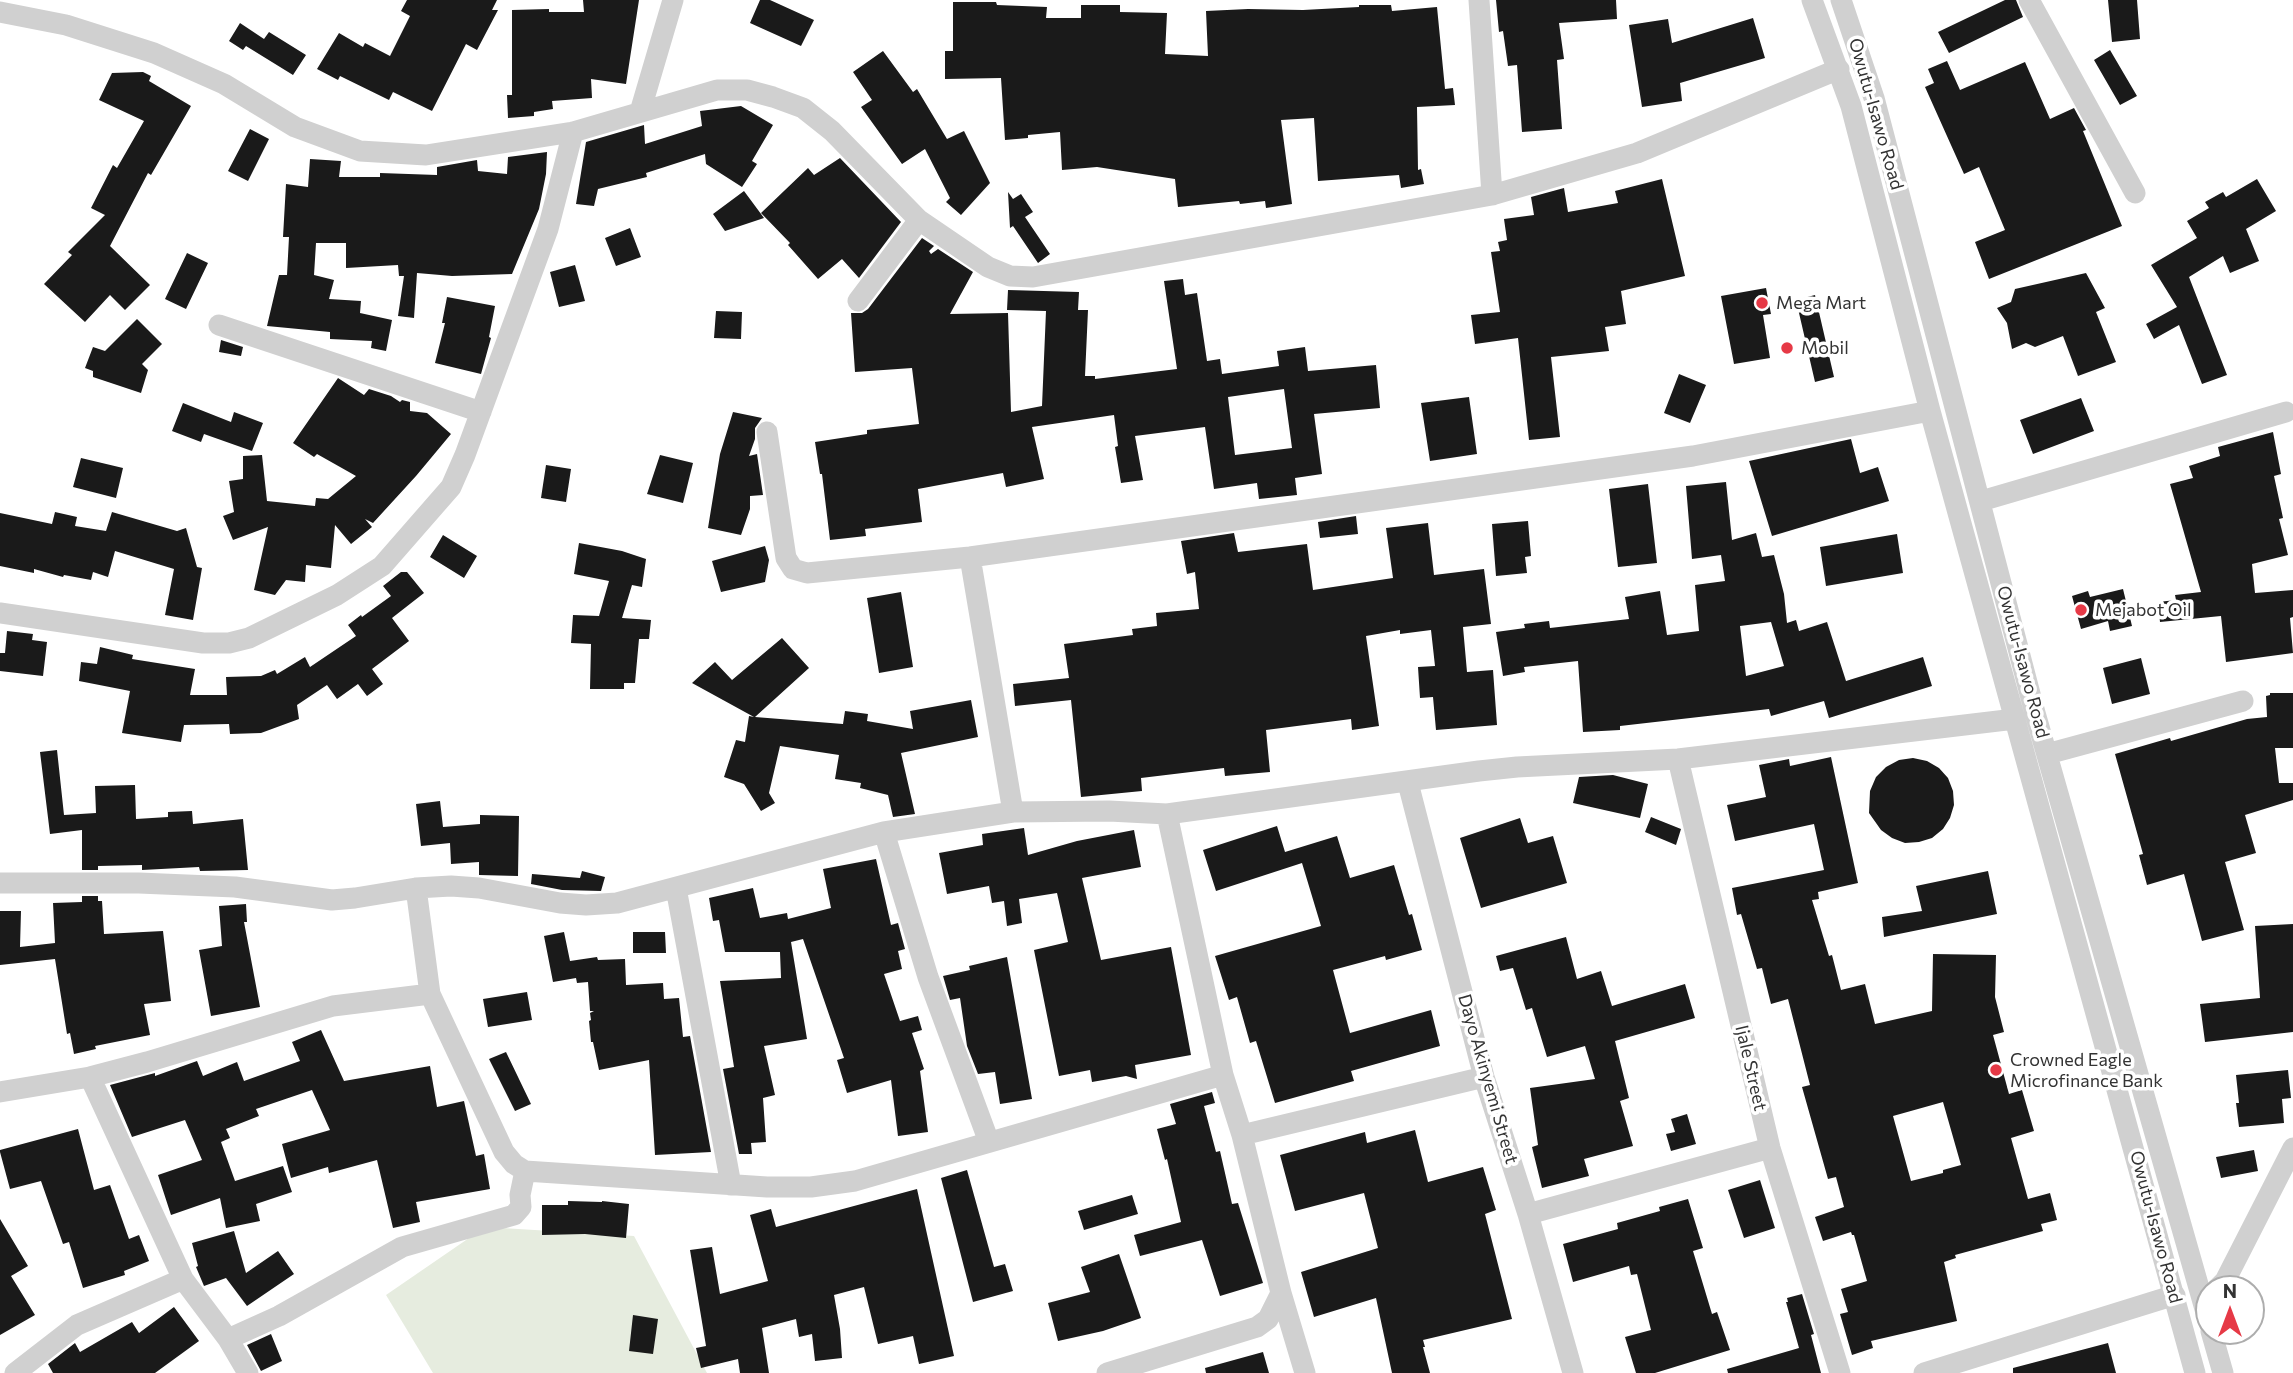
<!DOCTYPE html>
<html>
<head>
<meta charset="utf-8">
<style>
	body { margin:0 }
	#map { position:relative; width:2293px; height:1373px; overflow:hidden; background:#fff; font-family:Commissioner,sans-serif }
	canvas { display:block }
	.north { position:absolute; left:2195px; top:1275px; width:70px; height:70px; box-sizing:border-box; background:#fff; border:2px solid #adadad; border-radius:50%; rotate:0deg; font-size:19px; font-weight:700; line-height:28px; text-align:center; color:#333 }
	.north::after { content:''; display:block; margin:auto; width:24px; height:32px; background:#e63946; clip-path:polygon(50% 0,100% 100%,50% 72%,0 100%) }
</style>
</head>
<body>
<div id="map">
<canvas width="2293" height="1373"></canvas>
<div class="north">N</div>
</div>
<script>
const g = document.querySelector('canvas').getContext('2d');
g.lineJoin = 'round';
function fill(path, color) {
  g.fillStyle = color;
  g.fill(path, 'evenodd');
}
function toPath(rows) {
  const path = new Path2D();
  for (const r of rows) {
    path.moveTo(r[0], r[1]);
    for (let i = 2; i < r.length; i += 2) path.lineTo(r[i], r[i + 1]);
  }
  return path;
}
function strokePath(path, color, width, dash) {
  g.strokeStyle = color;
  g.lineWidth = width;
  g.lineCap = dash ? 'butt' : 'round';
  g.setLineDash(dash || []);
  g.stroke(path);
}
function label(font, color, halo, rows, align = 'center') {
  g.font = font + ' Commissioner,sans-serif';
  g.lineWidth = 7;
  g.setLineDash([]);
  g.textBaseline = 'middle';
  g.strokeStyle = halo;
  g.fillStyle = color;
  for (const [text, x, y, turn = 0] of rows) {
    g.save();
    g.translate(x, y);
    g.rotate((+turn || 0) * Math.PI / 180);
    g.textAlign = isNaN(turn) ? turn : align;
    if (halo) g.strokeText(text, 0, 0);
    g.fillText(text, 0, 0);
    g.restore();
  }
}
fill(toPath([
	[485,1227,634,1236,707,1373,433,1373,386,1295]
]), '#e6ecdf');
fill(toPath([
	[407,0,497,0,492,10,498,10,477,50,466,44,432,111,393,92,389,100,340,76,338,80,317,69,339,33,363,47,365,43,390,56,410,16,401,11],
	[583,0,639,0,626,84,591,79,592,98,552,101,553,109,534,112,534,116,508,118,507,95,512,95,512,10,549,9,549,12,584,12],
	[760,0,770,0,814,20,801,46,750,23],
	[1496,0,1616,0,1617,19,1559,23,1564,59,1557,60,1562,129,1522,132,1517,65,1508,66,1503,31,1499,32],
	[2005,0,2016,0,2023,17,1949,53,1938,32],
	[2108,0,2137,0,2140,39,2112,42],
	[953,2,996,2,997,5,1047,7,1046,18,1081,18,1081,5,1120,5,1120,12,1167,13,1165,54,1208,56,1206,11,1248,9,1303,10,1359,7,1359,5,1391,5,1392,11,1437,7,1445,89,1453,88,1455,105,1417,107,1418,170,1421,169,1424,184,1401,188,1399,175,1318,181,1314,118,1281,120,1292,204,1266,208,1265,201,1240,204,1239,201,1178,207,1175,179,1097,167,1062,170,1060,132,1028,135,1028,138,1005,140,1001,78,945,79,945,51,953,51],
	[1753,18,1765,58,1680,83,1682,101,1642,107,1629,25,1668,19,1672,43],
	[240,23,264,39,269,32,306,55,293,75,246,46,243,50,229,41],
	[2110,50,2137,96,2120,105,2094,60],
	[883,51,913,92,917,89,947,139,964,131,990,183,961,215,946,202,950,198,925,149,902,164,861,107,872,100,853,72],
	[1947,61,1960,90,2025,62,2050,119,2074,108,2086,130,2083,131,2122,226,1989,279,1975,242,2005,230,1979,167,1964,174,1925,87,1934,83,1928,69],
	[143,72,151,76,149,81,191,106,151,175,148,173,110,246,150,285,125,310,110,295,85,322,44,284,72,255,68,252,105,215,91,208,113,165,117,168,144,121,99,100,112,73],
	[741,106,773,125,752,161,757,164,742,187,706,164,705,154,646,173,647,177,598,189,594,206,576,204,586,142,644,125,645,144,702,126,700,111],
	[250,129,269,139,248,181,228,171],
	[547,152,546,174,539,209,512,274,452,276,417,273,414,318,398,316,404,276,399,276,398,265,346,268,346,243,316,243,314,275,334,280,329,299,361,301,360,313,392,320,386,351,371,348,372,341,330,339,330,332,267,326,279,275,287,275,289,237,283,237,286,184,308,187,310,159,341,161,339,177,380,177,380,173,437,175,437,167,477,160,478,171,507,174,508,157],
	[840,158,901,222,859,278,842,259,818,279,788,245,790,243,761,213,808,168,814,175],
	[1662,179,1685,276,1621,291,1626,324,1605,327,1609,351,1551,357,1560,437,1529,440,1518,338,1475,344,1471,315,1500,312,1491,252,1500,251,1498,242,1507,240,1504,219,1534,215,1531,197,1564,188,1568,212,1618,203,1615,191],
	[2257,179,2276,211,2246,229,2259,261,2230,273,2223,256,2189,277,2227,375,2202,384,2179,325,2154,339,2146,324,2177,307,2151,265,2197,238,2187,221,2209,208,2205,202,2223,192,2226,197],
	[744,191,764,218,725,231,713,214],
	[1008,192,1013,199,1021,194,1033,212,1025,217,1050,254,1038,263,1013,226,1010,228],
	[630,228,641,257,616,266,605,238],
	[922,238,934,246,929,251,931,254,938,249,973,272,950,314,1008,313,1011,412,1042,406,1046,311,1007,310,1008,290,1079,292,1078,310,1088,310,1085,376,1095,376,1095,379,1177,369,1164,281,1183,279,1185,295,1197,293,1207,361,1220,359,1222,374,1279,366,1277,351,1305,347,1308,371,1376,365,1380,408,1314,414,1322,474,1295,478,1297,495,1259,499,1257,483,1214,489,1205,427,1135,436,1143,480,1121,483,1115,447,1118,446,1114,415,1032,427,1044,479,1006,487,1003,473,918,489,922,522,865,529,866,536,830,540,822,474,820,474,815,442,867,434,867,430,919,424,912,368,855,372,851,313,862,313,868,309],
	[1284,389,1292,448,1235,455,1228,397],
	[187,253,208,263,186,309,165,299],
	[575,265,585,301,559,307,550,272],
	[2086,273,2105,308,2096,312,2116,362,2078,376,2063,336,2035,347,2026,343,2012,349,2007,323,1997,308,2011,302,2015,289],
	[1766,288,1771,314,1763,315,1770,358,1734,364,1721,296],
	[1815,295,1834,377,1815,382,1796,300],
	[447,297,495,306,489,337,491,338,481,374,435,363,445,323,442,323],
	[716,311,742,312,741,339,714,338],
	[137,319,162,344,142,364,148,370,141,393,93,377,93,371,85,368,93,347,105,351],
	[221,340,243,347,241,356,219,352],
	[1679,374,1706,385,1690,423,1664,413],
	[338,378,364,395,369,389,391,396,400,402,402,400,410,402,410,411,427,413,451,434,416,476,373,523,365,519,372,527,351,544,335,525,331,568,306,565,305,582,286,580,275,595,254,590,268,527,233,540,223,516,234,512,229,481,243,479,243,456,262,455,267,501,315,506,316,498,328,499,356,476,317,454,314,457,293,443],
	[1469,397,1477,454,1430,461,1421,403],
	[2081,398,2094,431,2033,454,2020,420],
	[183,403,231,422,234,412,263,423,252,451,204,434,201,442,172,431],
	[733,412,762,418,755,428,755,439,749,456,757,454,763,495,750,496,750,509,741,535,708,528,720,454],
	[2273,432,2281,474,2274,476,2283,518,2279,519,2288,555,2252,564,2255,593,2293,590,2293,617,2290,618,2293,653,2226,662,2221,616,2160,622,2158,602,2176,600,2175,595,2201,592,2170,484,2193,478,2189,466,2220,456,2218,447],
	[1851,439,1860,473,1878,467,1889,501,1772,536,1749,461],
	[660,455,693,463,683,503,647,494],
	[81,458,123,468,116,498,73,487],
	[546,465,571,469,566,502,541,498],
	[1726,482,1732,540,1756,533,1762,557,1774,555,1784,594,1787,623,1796,620,1799,631,1827,622,1846,681,1923,657,1932,686,1829,718,1824,701,1771,716,1769,709,1620,726,1620,730,1583,732,1578,661,1524,667,1525,672,1503,676,1496,632,1525,628,1524,624,1549,621,1550,628,1629,619,1625,597,1660,591,1667,635,1699,631,1695,585,1725,581,1721,555,1692,559,1686,486],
	[1771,622,1784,666,1746,676,1740,626],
	[1648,484,1657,563,1618,567,1609,489],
	[55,512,77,517,75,526,106,531,112,512,177,531,186,528,197,567,202,568,193,620,165,615,174,569,115,551,108,577,93,572,91,580,64,575,63,577,34,569,34,573,0,566,0,513,52,524],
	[1356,516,1358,534,1320,538,1318,522],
	[1528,521,1531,556,1525,557,1527,573,1496,576,1492,524],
	[1428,523,1434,575,1484,569,1491,624,1463,627,1467,672,1493,670,1497,725,1436,730,1433,697,1420,698,1418,667,1435,666,1431,630,1400,634,1400,630,1366,636,1379,726,1352,730,1351,719,1266,730,1270,772,1225,776,1224,768,1141,778,1142,791,1081,797,1071,700,1015,706,1013,684,1069,678,1064,644,1133,635,1132,629,1157,626,1156,613,1199,609,1195,572,1187,574,1181,541,1234,533,1238,552,1307,544,1313,590,1393,578,1386,528],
	[1897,534,1903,573,1826,586,1820,547],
	[443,535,477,556,464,578,430,557],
	[579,543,622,551,646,559,642,587,632,585,622,618,651,620,649,639,639,639,635,683,624,683,624,689,590,689,591,644,571,643,573,615,599,616,609,581,574,574],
	[765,546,769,560,765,582,721,592,712,561],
	[401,572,407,572,424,593,392,618,409,641,372,669,383,684,367,696,358,684,337,699,327,685,297,705,299,719,261,733,230,734,229,724,184,725,181,742,122,733,130,691,79,681,81,662,97,664,100,647,133,655,132,659,195,669,190,695,227,695,226,677,261,676,275,670,277,674,305,657,310,667,356,636,348,625,361,615,362,617,391,596,383,586],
	[2123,589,2132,626,2110,631,2108,621,2081,629,2072,596,2088,591,2090,597],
	[901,592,913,667,879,673,867,598],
	[7,631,33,634,32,640,47,642,43,676,0,671,0,653,5,653],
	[782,638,809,668,755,717,843,724,845,711,868,714,867,721,913,729,910,711,971,700,978,737,901,753,915,814,893,817,888,795,860,788,861,783,835,779,839,755,780,746,769,793,775,803,761,811,744,784,724,777,736,740,745,742,749,716,754,717,692,683,715,662,732,680],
	[2141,658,2150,694,2112,704,2103,668],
	[2270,693,2293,693,2293,748,2275,748,2279,783,2293,783,2293,800,2245,815,2256,853,2225,862,2244,930,2202,941,2184,874,2147,885,2139,855,2143,854,2115,754,2170,738,2171,741,2247,719,2267,717,2266,696,2270,695],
	[57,750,64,815,96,813,95,786,135,785,136,819,168,817,168,812,192,811,193,824,243,819,248,870,200,871,199,867,142,870,142,865,98,866,98,870,82,870,82,830,50,834,40,752],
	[1831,757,1858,883,1818,892,1819,899,1812,900,1829,956,1832,955,1841,990,1865,984,1875,1024,1932,1011,1933,954,1996,955,1995,997,2004,1032,1993,1035,2009,1094,2022,1090,2034,1131,2011,1138,2028,1199,2050,1193,2057,1220,2041,1224,2043,1231,1955,1255,1956,1258,1944,1262,1957,1321,1871,1341,1873,1348,1852,1355,1840,1314,1848,1312,1841,1289,1867,1281,1854,1235,1852,1235,1851,1232,1823,1241,1815,1217,1844,1207,1836,1177,1828,1179,1802,1087,1810,1085,1788,999,1771,1004,1762,968,1757,969,1741,914,1737,915,1732,888,1824,870,1814,824,1735,841,1727,805,1766,797,1759,765,1789,759,1790,766],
	[1943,1102,1961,1165,1943,1170,1943,1173,1911,1181,1893,1116],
	[1913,758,1927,761,1939,768,1948,778,1953,791,1954,805,1950,818,1943,829,1932,838,1919,842,1905,843,1892,838,1881,830,1869,813,1870,791,1876,777,1886,767,1899,760],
	[1613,775,1648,784,1640,818,1573,803,1579,777],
	[440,801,443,827,480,824,480,815,519,816,518,876,479,875,479,862,451,864,450,843,421,846,416,804],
	[1651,817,1681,829,1676,845,1645,832],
	[1520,818,1528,843,1553,836,1567,883,1481,908,1460,838],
	[1277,826,1285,852,1337,836,1350,878,1394,865,1409,915,1412,914,1422,950,1386,960,1385,956,1333,970,1350,1033,1431,1010,1440,1046,1351,1071,1354,1081,1275,1103,1256,1041,1250,1043,1237,997,1229,1000,1215,956,1321,926,1302,863,1216,891,1203,850],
	[1024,828,1028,855,1077,841,1134,830,1141,867,1082,878,1101,960,1171,947,1191,1055,1135,1065,1137,1079,1126,1076,1092,1082,1090,1070,1059,1076,1034,950,1068,942,1057,893,1019,899,1022,923,1007,926,1004,901,992,903,989,886,947,894,939,853,983,845,982,834],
	[876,859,891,925,898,923,905,949,898,951,902,969,884,974,900,1021,918,1016,922,1030,912,1033,924,1069,920,1071,928,1132,898,1136,891,1080,847,1093,837,1060,844,1058,803,939,791,942,807,1039,764,1046,775,1095,763,1098,766,1142,751,1143,752,1154,739,1154,723,1069,734,1067,720,981,781,978,780,952,725,952,719,920,713,921,709,898,753,888,760,918,787,913,788,919,831,908,823,869],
	[582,871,605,877,601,891,562,890,531,884,532,874,580,878],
	[1988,871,1997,914,1884,937,1882,917,1922,911,1916,886],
	[82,896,98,896,98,901,102,901,104,934,163,931,171,1001,144,1004,150,1035,95,1046,96,1049,74,1054,70,1033,67,1034,55,959,0,965,0,911,21,911,20,947,55,943,53,903,82,902],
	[246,904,247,922,244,922,260,1007,211,1016,199,950,222,946,219,906],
	[2293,924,2293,1032,2205,1042,2200,1004,2260,998,2255,926],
	[564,932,570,961,597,957,598,960,625,959,626,985,663,983,664,999,679,998,683,1037,690,1036,711,1152,655,1155,649,1060,599,1070,593,1042,591,1042,589,1021,591,1020,590,1013,594,1011,590,1011,588,982,577,983,576,978,553,982,544,936],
	[633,932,665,932,666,953,633,953],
	[1566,937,1577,979,1601,971,1612,1006,1685,984,1695,1018,1615,1041,1629,1098,1620,1101,1633,1146,1584,1159,1589,1176,1542,1188,1532,1147,1538,1145,1530,1088,1595,1079,1585,1046,1547,1057,1532,1008,1526,1010,1513,968,1500,971,1496,956],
	[1007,957,1032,1099,1000,1104,995,1072,978,1074,967,1046,960,998,950,1000,943,976,970,970,969,966],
	[527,992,532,1020,488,1027,483,999],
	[321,1030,344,1081,430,1066,437,1107,464,1101,476,1156,484,1154,490,1189,416,1202,420,1222,393,1228,377,1160,329,1173,328,1167,291,1178,282,1144,330,1130,312,1090,256,1109,259,1116,226,1129,230,1138,221,1142,235,1181,283,1166,292,1192,256,1204,260,1221,226,1228,220,1198,171,1215,158,1175,202,1160,185,1120,132,1137,110,1085,155,1073,155,1076,197,1061,203,1076,237,1062,244,1081,300,1061,292,1042],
	[506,1052,531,1104,515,1111,489,1059],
	[2288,1070,2291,1098,2282,1099,2284,1123,2239,1127,2236,1103,2239,1103,2236,1075],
	[1212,1092,1215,1103,1204,1106,1216,1152,1220,1151,1232,1204,1238,1203,1263,1283,1220,1296,1202,1240,1140,1256,1134,1235,1181,1222,1167,1159,1165,1160,1157,1129,1176,1124,1170,1104],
	[1687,1114,1696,1144,1671,1151,1666,1134,1675,1132,1671,1119],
	[78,1129,94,1190,110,1185,129,1239,139,1235,149,1261,124,1271,125,1275,83,1288,69,1242,63,1244,41,1181,10,1189,0,1152,0,1150],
	[1415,1130,1428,1182,1483,1167,1496,1210,1485,1214,1512,1319,1423,1340,1425,1347,1423,1347,1430,1373,1392,1373,1376,1298,1314,1317,1301,1272,1378,1248,1364,1193,1295,1211,1280,1155,1365,1132,1367,1143],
	[2254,1150,2258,1171,2221,1178,2216,1157],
	[967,1170,994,1267,1005,1264,1013,1291,973,1302,941,1178],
	[1760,1180,1775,1228,1744,1238,1728,1190],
	[917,1189,954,1356,919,1364,913,1336,878,1344,864,1287,834,1295,840,1329,842,1358,815,1361,812,1334,799,1337,796,1319,762,1328,769,1373,740,1373,738,1359,701,1368,696,1348,706,1346,690,1250,712,1247,720,1294,768,1281,750,1215,771,1209,776,1227],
	[1132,1195,1138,1214,1084,1230,1078,1211],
	[1688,1199,1703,1248,1693,1251,1712,1314,1717,1312,1730,1350,1655,1373,1636,1373,1625,1337,1651,1330,1637,1274,1631,1275,1629,1266,1573,1282,1563,1244,1618,1229,1617,1223,1660,1211,1659,1207],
	[568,1201,602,1202,602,1201,629,1204,626,1238,585,1234,542,1235,542,1205,568,1205],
	[0,1219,28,1266,11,1276,35,1315,0,1335],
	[234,1231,246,1273,278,1251,294,1274,247,1306,226,1278,204,1286,196,1267,198,1266,192,1243],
	[1119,1254,1141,1318,1103,1331,1058,1341,1048,1303,1090,1292,1081,1267],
	[1802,1294,1814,1334,1811,1335,1821,1373,1728,1373,1727,1369,1799,1348,1786,1302,1788,1302,1787,1298],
	[174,1307,199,1341,155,1373,53,1373,48,1364,75,1343,80,1352,132,1322,139,1333],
	[633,1315,658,1319,653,1354,629,1351],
	[271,1334,282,1361,261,1371,247,1345],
	[2108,1343,2116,1373,2013,1373,2013,1368],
	[1263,1352,1269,1373,1206,1373,1205,1368]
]), '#1a1a1a');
strokePath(toPath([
	[1479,0,1492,195],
	[1812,0,1851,106,1930,411,2195,1373],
	[1841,0,1874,98,2035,713,2209,1323],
	[2029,0,2135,193],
	[0,12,66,25,154,53,224,84,295,127,360,151,426,155,573,132,717,90,747,90,773,97,803,108,832,131,919,220,988,267,1010,276,1033,277,1492,195,1637,153,1839,69],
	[640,112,673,0],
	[858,301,919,220],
	[219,325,481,412],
	[767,432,786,558,793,569,807,573,970,557,1693,456,1930,411],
	[1981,501,2286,412],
	[970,557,1013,812],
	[0,613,203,643,229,643,249,638,337,595,382,566,451,487,465,455,548,229,573,132],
	[2047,754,2243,701],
	[1678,759,1770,1148,1840,1373],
	[1408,783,1484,1077,1528,1214,1573,1373],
	[1167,814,1223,1075,1242,1135,1281,1293,1305,1373],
	[884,832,928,977,989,1142],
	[0,883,139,883,235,887,332,900,355,898,416,888,451,886,479,888,560,903,586,905,617,903,884,832,1013,812,1109,811,1167,814,1479,771,1517,767,1678,759,2015,719],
	[416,888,430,994,504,1152,514,1164,525,1171,767,1187,811,1187,855,1181,1223,1075],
	[676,888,731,1185],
	[90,1077,183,1279,228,1339,248,1373],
	[0,1092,90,1077,147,1062,333,1006,430,994],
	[1242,1135,1484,1077],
	[1528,1214,1770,1148],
	[2217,1289,2225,1281,2293,1148],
	[2211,1331,2223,1373],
	[228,1339,279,1316,402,1247,514,1215,521,1207,520,1195,525,1171],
	[15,1373,77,1325,183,1279],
	[1107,1373,1257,1327,1268,1319,1281,1293],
	[1924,1373,2175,1295]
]), '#d0d0d0', 21);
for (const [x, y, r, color] of [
	[1762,303,7,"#e63946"],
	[1787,348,7,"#e63946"],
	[2081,610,7,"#e63946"],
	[1996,1070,7,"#e63946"]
]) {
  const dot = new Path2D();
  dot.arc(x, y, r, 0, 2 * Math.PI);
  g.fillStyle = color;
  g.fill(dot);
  strokePath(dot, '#fff', 2.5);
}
label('18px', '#333', '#fff', [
	["Owutu-Isawo Road",1876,114,74],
	["Owutu-Isawo Road",2023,662,75],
	["Ijale Street",1751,1068,77],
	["Dayo Akinyemi Street",1488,1079,74],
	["Owutu-Isawo Road",2156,1227,75]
]);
label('18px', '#333', '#fff', [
	["Mega Mart",1776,303],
	["Mobil",1801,348],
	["Mejabot Oil",2095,610],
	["Crowned Eagle",2010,1060],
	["Microfinance Bank",2010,1081]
], 'left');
</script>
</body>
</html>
